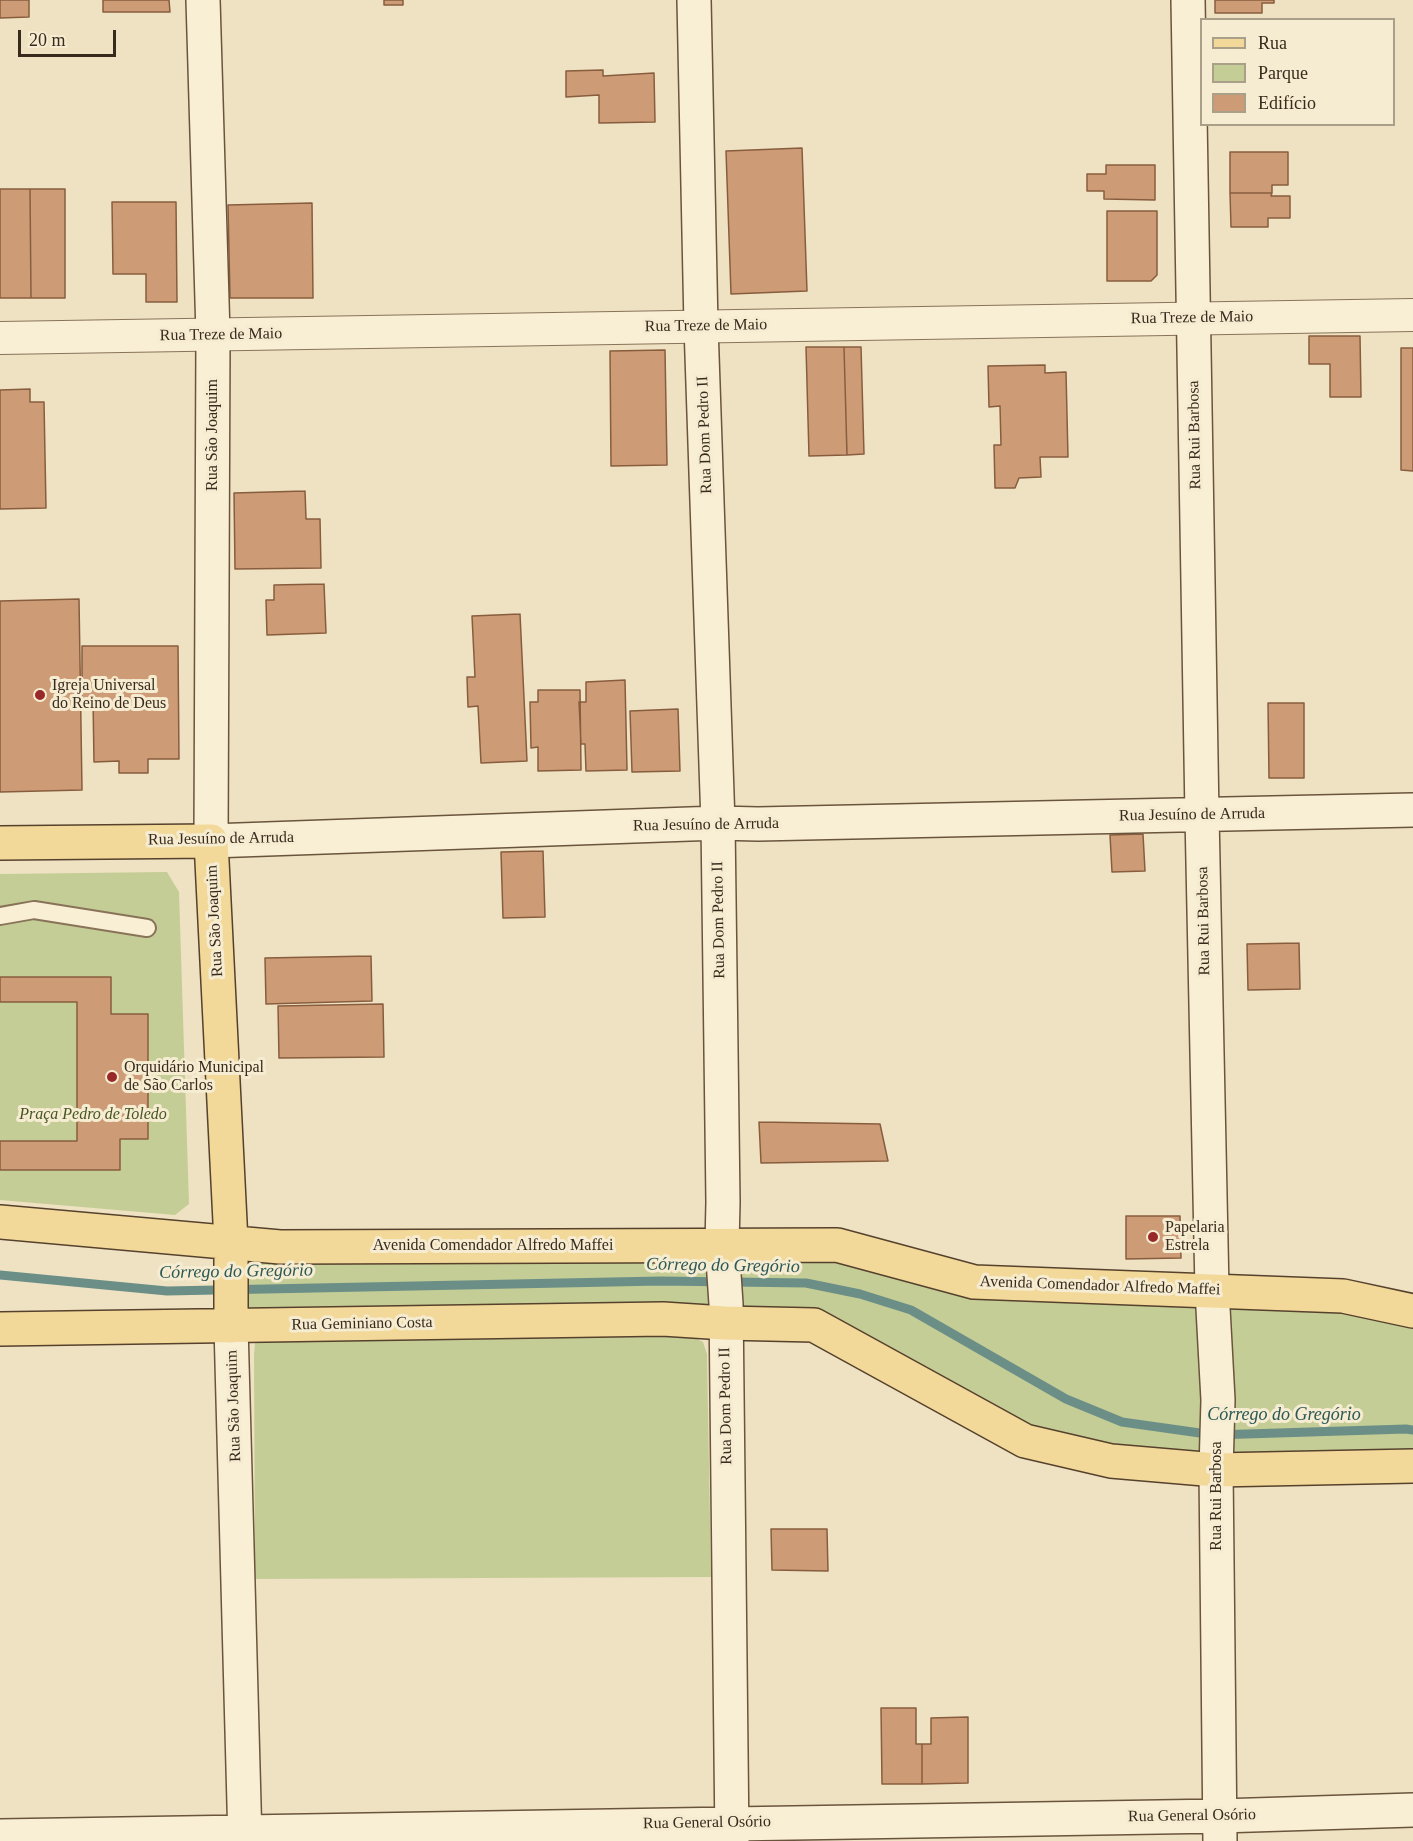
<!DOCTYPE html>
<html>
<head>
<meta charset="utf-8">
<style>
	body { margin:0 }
	#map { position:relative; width:1413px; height:1841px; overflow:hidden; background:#eee2c2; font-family:"Times New Roman",serif }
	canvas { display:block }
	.legend { position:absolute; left:1200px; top:18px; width:195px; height:108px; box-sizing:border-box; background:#f6ecd1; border:2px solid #aa9f89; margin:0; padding:8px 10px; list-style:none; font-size:18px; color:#382b1d }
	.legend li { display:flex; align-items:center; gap:12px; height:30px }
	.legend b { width:30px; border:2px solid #aa9f89 }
	.scale { position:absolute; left:18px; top:30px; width:98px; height:27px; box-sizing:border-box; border:3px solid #382b1d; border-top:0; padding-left:8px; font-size:18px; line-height:21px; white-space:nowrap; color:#382b1d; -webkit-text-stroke:4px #f6ecd1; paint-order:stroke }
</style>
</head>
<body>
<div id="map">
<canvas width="1413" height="1841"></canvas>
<ul class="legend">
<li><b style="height:8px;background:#f2d899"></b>Rua</li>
<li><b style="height:16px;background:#c5cd96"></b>Parque</li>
<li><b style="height:16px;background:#cd9c77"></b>Edifício</li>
</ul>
<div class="scale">20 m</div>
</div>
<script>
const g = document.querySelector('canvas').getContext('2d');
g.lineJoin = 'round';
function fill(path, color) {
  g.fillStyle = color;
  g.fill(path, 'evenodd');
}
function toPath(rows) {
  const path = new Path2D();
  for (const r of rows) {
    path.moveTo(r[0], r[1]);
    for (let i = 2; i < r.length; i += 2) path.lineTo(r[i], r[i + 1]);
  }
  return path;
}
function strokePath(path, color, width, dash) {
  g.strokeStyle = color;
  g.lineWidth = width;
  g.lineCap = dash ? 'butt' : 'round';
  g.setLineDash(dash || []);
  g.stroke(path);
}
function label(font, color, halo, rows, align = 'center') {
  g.font = font + ' "Times New Roman",serif';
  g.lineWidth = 6;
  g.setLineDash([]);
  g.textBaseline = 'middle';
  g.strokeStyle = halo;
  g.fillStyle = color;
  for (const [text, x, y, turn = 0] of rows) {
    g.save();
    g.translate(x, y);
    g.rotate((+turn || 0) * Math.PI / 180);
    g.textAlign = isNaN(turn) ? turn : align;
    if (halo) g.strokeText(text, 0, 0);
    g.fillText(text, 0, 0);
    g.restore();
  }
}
fill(toPath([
	[167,872,179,892,189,1204,175,1215,0,1200,0,874],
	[231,1242,722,1245,912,1266,1413,1311,1413,1466,1216,1470,1025,1441,814,1325,231,1326],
	[691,1336,703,1342,707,1354,711,1577,255,1579,254,1355,255,1343,266,1342]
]), '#c5cd96');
strokePath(toPath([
	[0,1275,167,1291,661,1281,806,1283,860,1294,911,1310,1066,1399,1122,1422,1214,1435,1406,1429,1413,1430]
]), '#6b8f87', 9);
const building = toPath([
	[0,0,29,0,29,17,0,18,0,0],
	[103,0,169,0,170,12,103,12,103,0],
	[384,0,403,0,403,5,384,5,384,0],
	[1215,0,1274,0,1274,3,1262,3,1262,13,1215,13,1215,0],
	[603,70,603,76,654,73,655,122,599,123,599,95,566,97,566,71,603,70],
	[802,148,807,291,731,294,726,151,802,148],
	[1230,152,1288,152,1288,185,1272,185,1272,193,1230,193,1230,152],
	[1106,165,1155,165,1155,200,1104,199,1104,191,1087,191,1087,174,1106,174,1106,165],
	[0,189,30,189,31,298,0,298,0,189],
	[30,189,65,189,65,298,31,298,30,189],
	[1230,193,1272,193,1271,196,1290,196,1290,218,1268,218,1268,227,1231,227,1230,193],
	[112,202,176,202,177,302,146,302,146,274,113,274,112,202],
	[312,203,313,298,230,298,228,205,312,203],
	[1107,211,1157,211,1157,275,1151,281,1107,281,1107,211],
	[1309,336,1360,336,1361,397,1330,397,1330,364,1309,364,1309,336],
	[806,347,844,347,847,455,809,456,806,347],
	[844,347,861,347,864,454,847,455,844,347],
	[1401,348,1413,348,1413,471,1401,470,1401,348],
	[665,350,667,465,611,466,610,351,665,350],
	[1045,365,1045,373,1066,372,1068,457,1040,457,1041,477,1019,478,1015,488,995,488,994,445,1001,445,1000,406,989,407,988,366,1045,365],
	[30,389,30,402,44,402,46,508,0,509,0,390,30,389],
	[305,491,306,519,320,519,321,568,235,569,234,493,305,491],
	[324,584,326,633,267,635,266,600,274,600,274,585,324,584],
	[79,599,82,790,0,792,0,601,79,599],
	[520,614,527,761,481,763,478,706,468,707,467,677,475,677,472,616,520,614],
	[82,646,178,646,179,759,148,759,148,773,119,773,119,761,94,762,93,699,82,699,82,646],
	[625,680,627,770,586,771,585,744,581,744,579,702,586,702,586,682,625,680],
	[538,690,580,690,581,770,538,771,538,747,531,748,530,702,538,702,538,690],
	[1268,703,1304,703,1304,778,1269,778,1268,703],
	[678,709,680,771,632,772,630,711,678,709],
	[1143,834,1145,871,1112,872,1110,835,1143,834],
	[543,851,545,917,503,918,501,852,543,851],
	[1299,943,1300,989,1248,990,1247,944,1299,943],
	[371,956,372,1001,266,1004,265,958,371,956],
	[0,977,111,977,111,1014,148,1014,148,1139,120,1139,120,1170,0,1170,0,1141,77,1141,77,1002,0,1002,0,977],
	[383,1004,384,1057,279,1058,278,1006,383,1004],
	[759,1122,880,1124,888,1161,761,1163,759,1122],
	[1126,1216,1180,1216,1181,1258,1126,1259,1126,1216],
	[771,1529,827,1529,828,1571,772,1570,771,1529],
	[881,1708,916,1708,916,1744,922,1744,922,1784,882,1784,881,1708],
	[968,1717,968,1783,922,1784,922,1744,931,1744,931,1718,968,1717]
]);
fill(building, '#cd9c77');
strokePath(building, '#885d3e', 1.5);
const lane = toPath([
	[0,916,34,910,147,928]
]);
const street = toPath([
	[0,338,1413,315]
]);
const secondary = toPath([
	[203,0,213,334,211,841,718,823,758,824,1413,810],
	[694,0,701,326,718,823,723,1202,722,1245,726,1304,732,1841],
	[1188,0,1202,815,1212,1290,1218,1400,1216,1470,1220,1841],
	[231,1326,245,1841],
	[0,1836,1220,1816,1413,1810]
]);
const primary = toPath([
	[0,843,211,841,231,1242,231,1326],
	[0,1222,280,1247,837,1245,974,1282,1343,1296,1413,1311],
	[0,1329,663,1319,725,1323,814,1325,1025,1441,1111,1461,1216,1470,1413,1466]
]);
strokePath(lane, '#887359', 20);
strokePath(street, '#887359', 34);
strokePath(secondary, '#6a543c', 36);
strokePath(primary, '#56412d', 36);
strokePath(lane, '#f9efd5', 16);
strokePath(street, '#f9efd5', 32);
strokePath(secondary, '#f9efd5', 33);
strokePath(primary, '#f2d899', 33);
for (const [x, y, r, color] of [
	[40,695,6,"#982928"],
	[112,1077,6,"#982928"],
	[1153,1237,6,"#982928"]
]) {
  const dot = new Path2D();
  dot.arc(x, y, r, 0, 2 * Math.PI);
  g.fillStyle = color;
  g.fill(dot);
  strokePath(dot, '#f6ecd1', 2);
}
label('16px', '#382b1d', '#f6ecd1', [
	["Rua Treze de Maio",1192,318,-1],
	["Rua Treze de Maio",706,326,-1],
	["Rua Treze de Maio",221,335,-1],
	["Rua São Joaquim",213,435,-90],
	["Rua Dom Pedro II",705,435,-92],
	["Rua Rui Barbosa",1195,435,-91],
	["Rua Jesuíno de Arruda",1192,815,-1],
	["Rua Jesuíno de Arruda",706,825,-1],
	["Rua Jesuíno de Arruda",221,839,-1],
	["Rua Dom Pedro II",719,920,-91],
	["Rua São Joaquim",215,921,-93],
	["Rua Rui Barbosa",1204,921,-91],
	["Avenida Comendador Alfredo Maffei",493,1246],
	["Avenida Comendador Alfredo Maffei",1100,1286,2],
	["Rua Geminiano Costa",362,1324,-1],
	["Rua São Joaquim",234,1406,-92],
	["Rua Dom Pedro II",726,1406,-91],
	["Rua Rui Barbosa",1217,1496,-90],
	["Rua General Osório",1192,1816,-1],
	["Rua General Osório",707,1823,-1]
]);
label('16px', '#382b1d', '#f6ecd1', [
	["Igreja Universal",52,686],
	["do Reino de Deus",52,704],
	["Orquidário Municipal",124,1068],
	["de São Carlos",124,1086],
	["Papelaria",1165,1228],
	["Estrela",1165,1246]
], 'left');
label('italic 16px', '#475524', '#f6ecd1', [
	["Praça Pedro de Toledo",93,1115]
]);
label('italic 18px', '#2c5856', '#f6ecd1', [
	["Córrego do Gregório",723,1266,1],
	["Córrego do Gregório",236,1272,-1],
	["Córrego do Gregório",1284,1415]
]);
</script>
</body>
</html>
